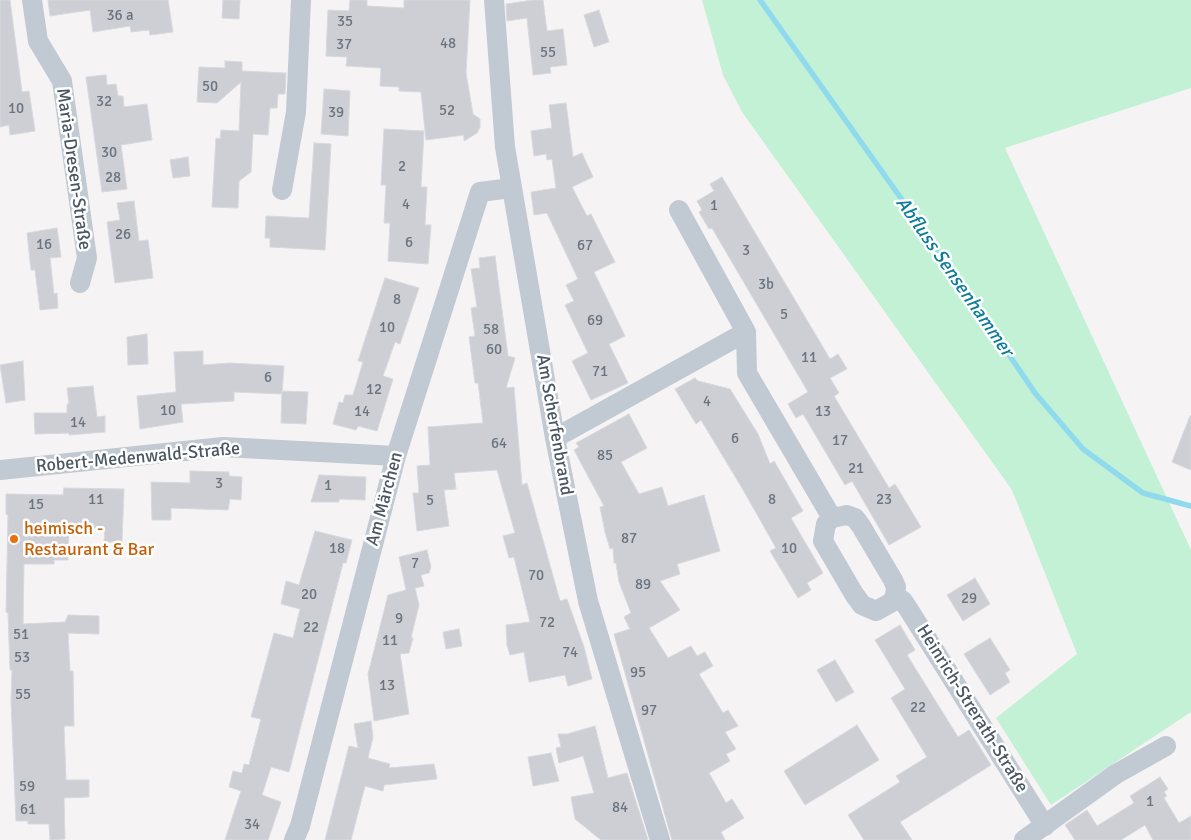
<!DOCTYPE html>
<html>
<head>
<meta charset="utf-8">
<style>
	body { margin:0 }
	canvas { display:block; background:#f5f3f3 }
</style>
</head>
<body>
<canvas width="1191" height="840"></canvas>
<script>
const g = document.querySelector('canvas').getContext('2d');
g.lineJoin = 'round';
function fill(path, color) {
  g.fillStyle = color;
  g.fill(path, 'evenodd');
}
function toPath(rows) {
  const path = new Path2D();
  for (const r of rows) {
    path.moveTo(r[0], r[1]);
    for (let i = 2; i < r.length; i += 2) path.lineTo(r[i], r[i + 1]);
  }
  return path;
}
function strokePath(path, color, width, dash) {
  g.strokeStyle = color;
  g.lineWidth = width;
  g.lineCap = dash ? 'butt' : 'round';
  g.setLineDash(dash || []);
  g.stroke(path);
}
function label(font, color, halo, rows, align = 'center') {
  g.font = font + ' Signika,sans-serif';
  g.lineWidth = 5;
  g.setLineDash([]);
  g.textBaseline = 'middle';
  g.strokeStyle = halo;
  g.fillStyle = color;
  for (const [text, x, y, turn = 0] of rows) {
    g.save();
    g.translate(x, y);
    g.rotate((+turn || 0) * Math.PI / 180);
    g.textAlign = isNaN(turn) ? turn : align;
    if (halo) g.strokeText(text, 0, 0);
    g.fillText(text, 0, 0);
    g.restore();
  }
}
fill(toPath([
	[702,0,1191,0,1191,88,1005,148,1191,550,1191,712,1051,805,996,718,1077,654,1012,490,742,112,723,75]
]), '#c3f1d5');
strokePath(toPath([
	[760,0,937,249,1035,393,1083,449,1143,493,1191,506]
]), '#90daee', 5.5);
const building = toPath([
	[0,0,10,0,22,92,29,91,35,131,10,135,9,125,0,127,0,0],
	[48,0,168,0,173,32,150,35,149,30,131,32,130,26,93,32,90,10,50,16,48,0],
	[223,0,240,0,239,19,222,18,223,0],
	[350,0,367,0,367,6,404,8,404,0,470,0,466,73,473,114,480,119,480,127,477,133,464,141,464,135,426,140,421,92,399,91,399,87,380,86,381,68,346,66,347,57,326,56,328,10,349,11,350,0],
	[533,0,543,0,547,31,563,29,567,65,550,67,551,73,533,75,527,18,507,21,506,4,533,0],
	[599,10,609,42,594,47,584,15,599,10],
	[225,61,242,62,242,71,286,73,285,94,278,94,277,108,270,108,268,135,253,134,251,172,239,181,238,208,212,207,216,138,220,139,221,130,239,131,241,82,217,103,197,102,199,67,225,68,225,61],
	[106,75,107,85,116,84,118,96,123,96,124,107,147,104,152,140,121,145,127,189,102,192,86,77,106,75],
	[324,89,350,91,348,136,321,134,324,89],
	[566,103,573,157,582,153,593,177,572,187,587,216,591,214,615,262,594,272,625,336,609,344,628,383,591,400,572,361,588,353,565,305,574,301,566,285,578,279,547,213,534,215,531,192,556,188,552,159,547,160,546,154,534,156,531,131,552,128,549,105,566,103],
	[384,129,424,131,421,187,427,187,425,225,431,225,428,264,388,261,390,223,384,223,386,185,381,185,384,129],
	[314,143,331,144,325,250,270,247,270,238,265,238,266,216,309,218,314,143],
	[188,157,190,176,173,178,170,160,188,157],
	[722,177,830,359,838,354,847,369,830,378,839,393,834,396,889,488,895,484,921,527,889,545,852,481,845,485,803,414,796,418,788,404,808,392,712,228,709,229,699,212,702,210,697,201,714,191,710,184,722,177],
	[134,201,139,241,148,240,153,278,115,283,107,222,120,220,117,203,134,201],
	[57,228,61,257,50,258,54,294,57,293,58,308,40,310,35,270,31,270,27,233,57,228],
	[495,256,508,356,515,358,506,388,514,387,522,485,527,483,560,601,567,599,584,647,592,679,568,686,565,675,529,682,524,652,510,655,507,645,506,625,530,622,514,557,509,558,503,536,515,533,497,470,454,473,456,489,444,490,449,526,417,531,413,493,419,493,417,466,430,465,428,427,483,423,478,383,475,383,469,337,475,336,471,308,477,307,471,269,480,268,479,258,495,256],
	[385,278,419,288,400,344,395,342,383,376,393,379,377,431,358,426,356,430,333,424,339,402,343,403,345,395,353,395,363,362,358,361,385,278],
	[147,334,148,364,128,365,127,337,147,334],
	[203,351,203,365,230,363,284,366,282,394,234,392,234,401,181,404,183,422,140,429,137,396,176,392,174,352,203,351],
	[23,361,25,400,6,403,0,365,23,361],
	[695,378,698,381,730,389,758,434,770,464,774,461,803,511,791,518,823,573,807,583,811,590,798,598,770,551,776,548,742,488,701,420,696,424,675,389,695,378],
	[93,386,97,417,105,416,105,432,69,435,69,433,35,434,34,413,67,413,67,404,69,404,67,388,93,386],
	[282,391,308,392,306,424,281,423,282,391],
	[629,414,647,448,621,462,639,494,662,487,668,506,704,495,720,551,677,564,680,574,660,581,680,610,649,628,668,658,691,646,697,656,705,652,713,666,699,674,723,713,728,710,738,726,725,732,736,749,726,754,730,761,709,773,726,803,732,799,744,818,721,832,725,840,672,840,614,634,630,629,624,617,631,613,619,582,616,563,614,563,613,548,610,549,605,532,600,507,604,506,574,450,579,447,576,443,629,414],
	[1190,416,1191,416,1191,470,1172,462,1190,416],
	[190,471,229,472,229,476,242,477,241,500,230,499,228,510,171,508,171,520,152,520,151,482,190,483,190,471],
	[319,475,366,477,365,500,339,499,339,502,311,502,319,475],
	[64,488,124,489,122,542,104,542,105,529,69,528,68,560,54,560,54,564,24,564,23,624,65,622,68,615,99,616,99,634,68,633,70,671,73,671,74,726,64,726,66,780,89,780,89,797,64,798,65,839,50,840,49,824,28,824,28,821,16,821,11,701,12,670,10,670,8,613,6,612,8,515,6,514,6,494,63,495,64,488],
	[315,531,352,540,346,563,343,563,289,772,271,767,262,795,281,802,268,840,225,840,241,791,229,787,233,771,242,773,244,764,249,765,261,719,251,717,274,633,293,638,300,609,281,604,286,581,299,585,315,531],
	[427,550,431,567,429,573,421,575,424,586,415,588,419,605,411,638,413,638,409,653,400,654,409,714,374,721,368,674,388,595,406,590,399,557,427,550],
	[975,578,990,604,963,621,947,595,975,578],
	[900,625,915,650,907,655,958,737,969,730,991,765,900,822,912,840,864,840,848,815,900,782,896,776,927,757,891,698,905,689,875,640,900,625],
	[459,629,462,646,446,649,443,632,459,629],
	[990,638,1010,670,1005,673,1010,682,990,695,964,654,990,638],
	[835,660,854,692,836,702,817,670,835,660],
	[371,721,373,737,368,758,390,764,389,768,434,764,437,779,384,785,383,791,365,786,351,840,325,840,349,746,358,748,354,724,371,721],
	[857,725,879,760,805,805,784,771,857,725],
	[595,726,608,778,627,773,648,840,601,840,575,819,571,797,594,793,583,756,559,763,556,748,561,747,558,734,567,734,595,726],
	[551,753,559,781,533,786,528,757,551,753],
	[1160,777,1168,789,1164,792,1167,796,1164,798,1179,823,1191,816,1191,840,1153,840,1145,825,1121,840,1075,840,1065,825,1087,810,1097,826,1134,803,1130,796,1160,777]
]);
fill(building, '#cdcfd5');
strokePath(building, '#d7d9de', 1);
strokePath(toPath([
	[32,0,38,41,62,81,87,258,80,283],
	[494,0,505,147,555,438,588,601,660,840],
	[282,190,296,112,301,0],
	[679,210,746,332],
	[555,438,746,332,747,373,832,518],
	[0,470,223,447,396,456],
	[847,515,855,518,861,526,893,580,896,587,895,596,892,602,876,611,862,605,854,594,823,541,826,524,832,518,847,515],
	[895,596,903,601,909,610,1045,826],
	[294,840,300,826,396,456,480,192,511,188],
	[1024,840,1116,774,1166,746]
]), '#c1cad2', 20);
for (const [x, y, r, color] of [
	[14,539,5,"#e8710a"]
]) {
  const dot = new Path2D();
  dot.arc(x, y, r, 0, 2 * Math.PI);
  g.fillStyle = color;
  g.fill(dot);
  strokePath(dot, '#fff', 2);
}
label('15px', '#6b747e', null, [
	["36 a",120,16],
	["35",345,22],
	["48",448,44],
	["37",344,45],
	["55",548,53],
	["50",210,87],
	["32",104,102],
	["10",16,109],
	["52",447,111],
	["39",336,113],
	["30",109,153],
	["2",402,167],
	["28",113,178],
	["4",406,205],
	["1",714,206],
	["26",123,235],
	["6",409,243],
	["16",44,245],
	["67",585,246],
	["3",746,251],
	["3b",766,285],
	["8",397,300],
	["5",784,315],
	["69",595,321],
	["10",387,328],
	["58",491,330],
	["60",494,350],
	["11",809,358],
	["71",600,372],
	["6",268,378],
	["12",374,390],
	["4",707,402],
	["10",168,411],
	["14",362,412],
	["13",823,412],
	["14",78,423],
	["6",735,439],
	["17",840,441],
	["64",499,444],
	["85",605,456],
	["21",856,469],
	["3",219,484],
	["1",328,486],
	["11",96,500],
	["8",772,500],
	["23",884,500],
	["5",430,501],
	["15",36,505],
	["87",629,539],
	["18",337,549],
	["10",789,549],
	["7",415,564],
	["70",536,576],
	["89",643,585],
	["20",309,595],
	["29",969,599],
	["9",399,619],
	["72",547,623],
	["22",311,628],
	["51",21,635],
	["11",390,641],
	["74",570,653],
	["53",22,658],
	["95",638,673],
	["13",387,686],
	["55",23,695],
	["22",918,708],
	["97",649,711],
	["59",27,787],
	["1",1150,802],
	["84",620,808],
	["61",28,810],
	["34",252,825]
]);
label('18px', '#4a5661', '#fff', [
	["Maria-Dresen-Straße",73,169,82],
	["Am Scherfenbrand",554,425,80],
	["Robert-Medenwald-Straße",138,458,-5],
	["Am Märchen",385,499,-75],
	["Heinrich-Strerath-Straße",972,709,58]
]);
label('18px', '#c56008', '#fff', [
	["heimisch -",24,529],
	["Restaurant & Bar",24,550]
], 'left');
label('italic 19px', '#0c7c9b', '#fff', [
	["Abfluss Sensenhammer",954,277,55]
]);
</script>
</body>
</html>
